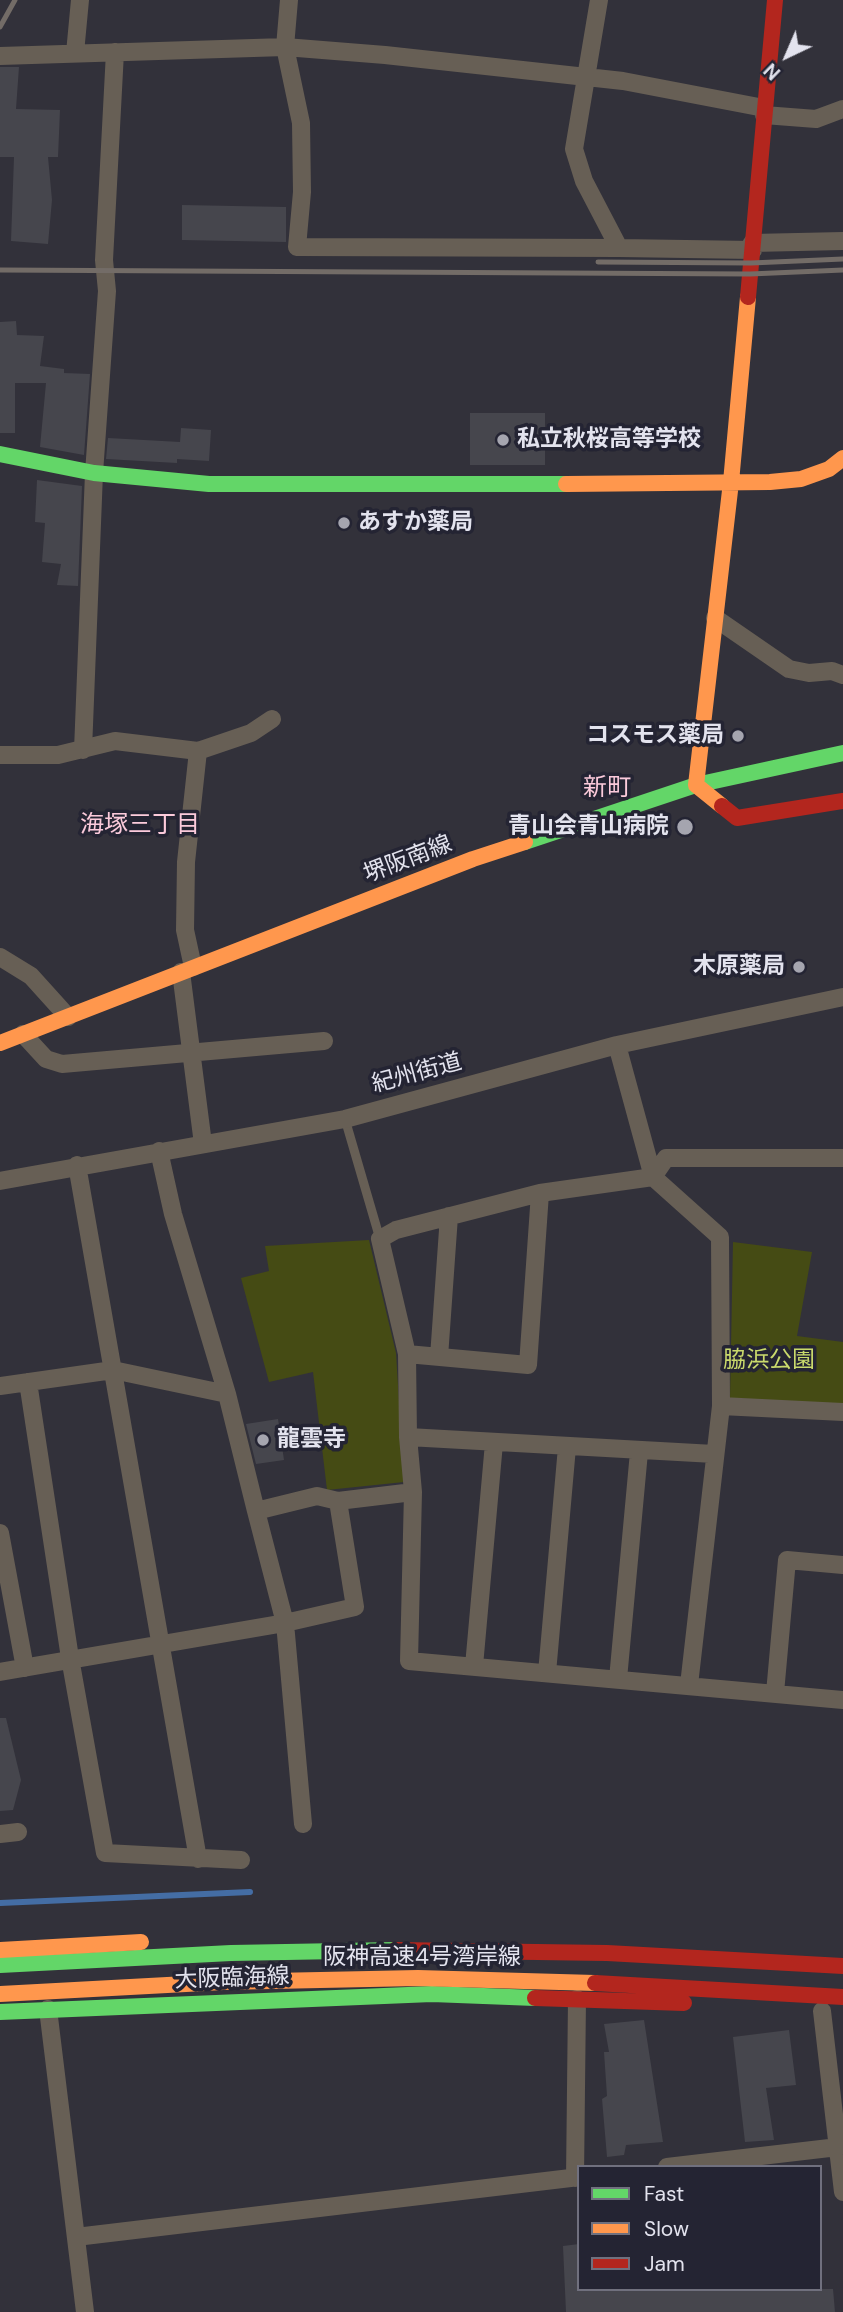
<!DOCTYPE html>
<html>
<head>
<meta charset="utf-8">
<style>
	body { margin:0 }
	#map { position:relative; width:843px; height:2312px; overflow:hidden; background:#32313a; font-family:"DM Sans",sans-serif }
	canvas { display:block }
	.legend { position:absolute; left:577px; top:2165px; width:245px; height:126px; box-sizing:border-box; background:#242433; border:2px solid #70707e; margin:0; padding:9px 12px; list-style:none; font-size:21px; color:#e3e3ee }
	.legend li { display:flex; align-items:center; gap:14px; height:35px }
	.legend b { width:35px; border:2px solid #70707e }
	.north { position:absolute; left:752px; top:21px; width:70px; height:70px; -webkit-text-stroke:5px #242433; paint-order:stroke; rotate:224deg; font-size:19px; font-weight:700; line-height:28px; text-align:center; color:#e3e3ee }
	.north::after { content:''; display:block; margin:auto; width:24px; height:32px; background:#e3e3ee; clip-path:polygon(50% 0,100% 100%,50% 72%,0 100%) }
</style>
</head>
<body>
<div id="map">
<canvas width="843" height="2312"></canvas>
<ul class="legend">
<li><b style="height:9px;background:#63d668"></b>Fast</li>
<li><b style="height:9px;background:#ff974d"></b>Slow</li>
<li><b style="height:9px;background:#b3261e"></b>Jam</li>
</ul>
<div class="north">N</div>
</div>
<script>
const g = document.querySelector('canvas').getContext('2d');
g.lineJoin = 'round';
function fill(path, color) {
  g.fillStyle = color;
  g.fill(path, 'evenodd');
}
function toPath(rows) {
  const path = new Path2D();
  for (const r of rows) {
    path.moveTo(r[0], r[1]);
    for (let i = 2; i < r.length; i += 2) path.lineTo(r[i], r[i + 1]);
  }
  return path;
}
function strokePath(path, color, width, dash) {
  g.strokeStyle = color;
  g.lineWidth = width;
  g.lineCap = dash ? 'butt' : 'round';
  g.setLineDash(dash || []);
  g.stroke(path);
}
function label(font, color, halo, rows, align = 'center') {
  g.font = font + ' "DM Sans","Noto Sans JP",sans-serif';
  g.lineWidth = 7;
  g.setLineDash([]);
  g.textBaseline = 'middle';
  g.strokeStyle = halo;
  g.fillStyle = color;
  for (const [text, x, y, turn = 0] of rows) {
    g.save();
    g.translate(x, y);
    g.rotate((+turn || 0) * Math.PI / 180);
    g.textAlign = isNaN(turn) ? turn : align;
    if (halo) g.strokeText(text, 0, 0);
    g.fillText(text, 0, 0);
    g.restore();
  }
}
fill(toPath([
	[369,1240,396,1353,404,1482,327,1490,313,1372,269,1382,241,1278,269,1271,265,1246],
	[733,1242,812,1252,797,1336,843,1342,843,1405,730,1398]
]), '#454b14');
strokePath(toPath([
	[0,1903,250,1892]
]), '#446da4', 6);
fill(toPath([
	[0,67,19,67,16,109,60,110,58,157,48,157,52,200,48,244,11,241,14,157,0,157],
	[182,205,286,207,286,242,182,240],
	[16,321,17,335,44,336,40,366,64,369,64,373,90,374,84,455,40,447,46,383,15,383,15,433,0,433,0,322],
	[470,413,545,413,545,465,470,465],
	[181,428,211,430,209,461,177,459,177,463,106,459,108,438,180,442],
	[37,480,82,486,78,586,57,585,61,564,42,562,45,523,35,522],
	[278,1419,284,1460,256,1464,246,1424],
	[0,1718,6,1718,21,1780,13,1810,0,1811],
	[644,2020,663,2142,626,2145,624,2155,607,2157,602,2099,607,2096,604,2052,609,2052,604,2024],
	[789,2030,796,2085,766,2088,774,2140,745,2142,733,2037],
	[579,2244,579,2289,833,2289,835,2312,566,2312,563,2246]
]), '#46464d');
strokePath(toPath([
	[345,1119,380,1239]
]), '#675f55', 9);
strokePath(toPath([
	[289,0,285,47,301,123,302,192,297,247,619,248],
	[599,0,574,149,584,181,619,248,753,250],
	[75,53,80,0],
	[0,56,285,47,385,55,623,81,764,108],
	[764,115,816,119,843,109],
	[752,243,843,241],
	[715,618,789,669,809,673,832,671,843,675],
	[83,750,94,473,107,291,104,260,115,52],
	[0,755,58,755,115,741,198,751,251,733,272,719],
	[0,957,31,976,68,1017],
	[193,967,185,930,186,862,198,751],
	[181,972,203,1144],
	[23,1034,46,1059,62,1064,324,1041],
	[617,1045,653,1177],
	[159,1151,173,1214,227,1394,256,1511,317,1496,338,1501],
	[77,1165,198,1859],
	[653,1177,666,1158,843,1158],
	[0,1181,345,1119,617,1045,843,997],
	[407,1354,528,1365,540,1193],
	[439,1357,449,1216],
	[28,1382,70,1658,105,1853,241,1860],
	[0,1386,113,1370,227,1394],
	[721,1406,843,1412],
	[408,1437,714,1454],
	[256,1511,285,1623,303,1824],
	[0,1533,25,1668],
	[474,1666,494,1443],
	[0,1672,285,1623,355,1607,338,1501,413,1492],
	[547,1673,567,1447],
	[618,1679,639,1452],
	[689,1685,721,1406,720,1237,653,1177,540,1193,396,1230,380,1239,407,1354,408,1437,413,1492,409,1661,843,1700],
	[775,1693,787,1560,843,1565],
	[0,1834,18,1832],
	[48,2009,85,2312],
	[822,2011,843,2192],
	[667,2167,838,2147],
	[575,2178,577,1999],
	[76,2237,579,2177]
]), '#675f55', 18);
strokePath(toPath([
	[0,454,94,473,209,484,566,484],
	[525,842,696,785,843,753],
	[0,1965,231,1953,395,1950],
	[0,2012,432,1994,535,1998]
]), '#63d668', 16);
strokePath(toPath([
	[566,484,770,482,801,479,829,469,843,458],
	[722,806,696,785,731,482,748,297],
	[0,1043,473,859,525,842],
	[0,1950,141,1942],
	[0,1994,223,1982,418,1978,595,1983]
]), '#ff974d', 16);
strokePath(toPath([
	[748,297,775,0],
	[722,806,737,818,843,801],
	[395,1950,607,1953,843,1966],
	[595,1983,843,1997],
	[535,1998,684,2003]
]), '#b3261e', 16);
strokePath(toPath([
	[0,27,15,0],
	[598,262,751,263,843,259],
	[0,270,750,274,843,270]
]), '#736c67', 5);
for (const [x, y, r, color] of [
	[503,440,7,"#a5a5af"],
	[344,523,7,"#a5a5af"],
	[738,736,7,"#a5a5af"],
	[685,827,9,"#a5a5af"],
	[799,967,7,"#a5a5af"],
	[263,1440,7,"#a5a5af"]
]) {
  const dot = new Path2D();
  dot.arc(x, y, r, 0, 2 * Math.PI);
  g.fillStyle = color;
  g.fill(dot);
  strokePath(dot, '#242433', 2.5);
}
label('bold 23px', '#e3e3ee', '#242433', [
	["私立秋桜高等学校",517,440],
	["あすか薬局",358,523],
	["コスモス薬局",724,736,"right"],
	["青山会青山病院",669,827,"right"],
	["木原薬局",785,967,"right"],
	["龍雲寺",277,1440]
], 'left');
label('23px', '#e3e3ee', '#242433', [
	["堺阪南線",408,860,-21],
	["紀州街道",417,1074,-15],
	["阪神高速4号湾岸線",422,1958],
	["大阪臨海線",232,1979,-2]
]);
label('23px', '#cada6c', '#242433', [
	["脇浜公園",769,1361]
]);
label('24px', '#fbcadb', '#242433', [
	["新町",607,789],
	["海塚三丁目",140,826]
]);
</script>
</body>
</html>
